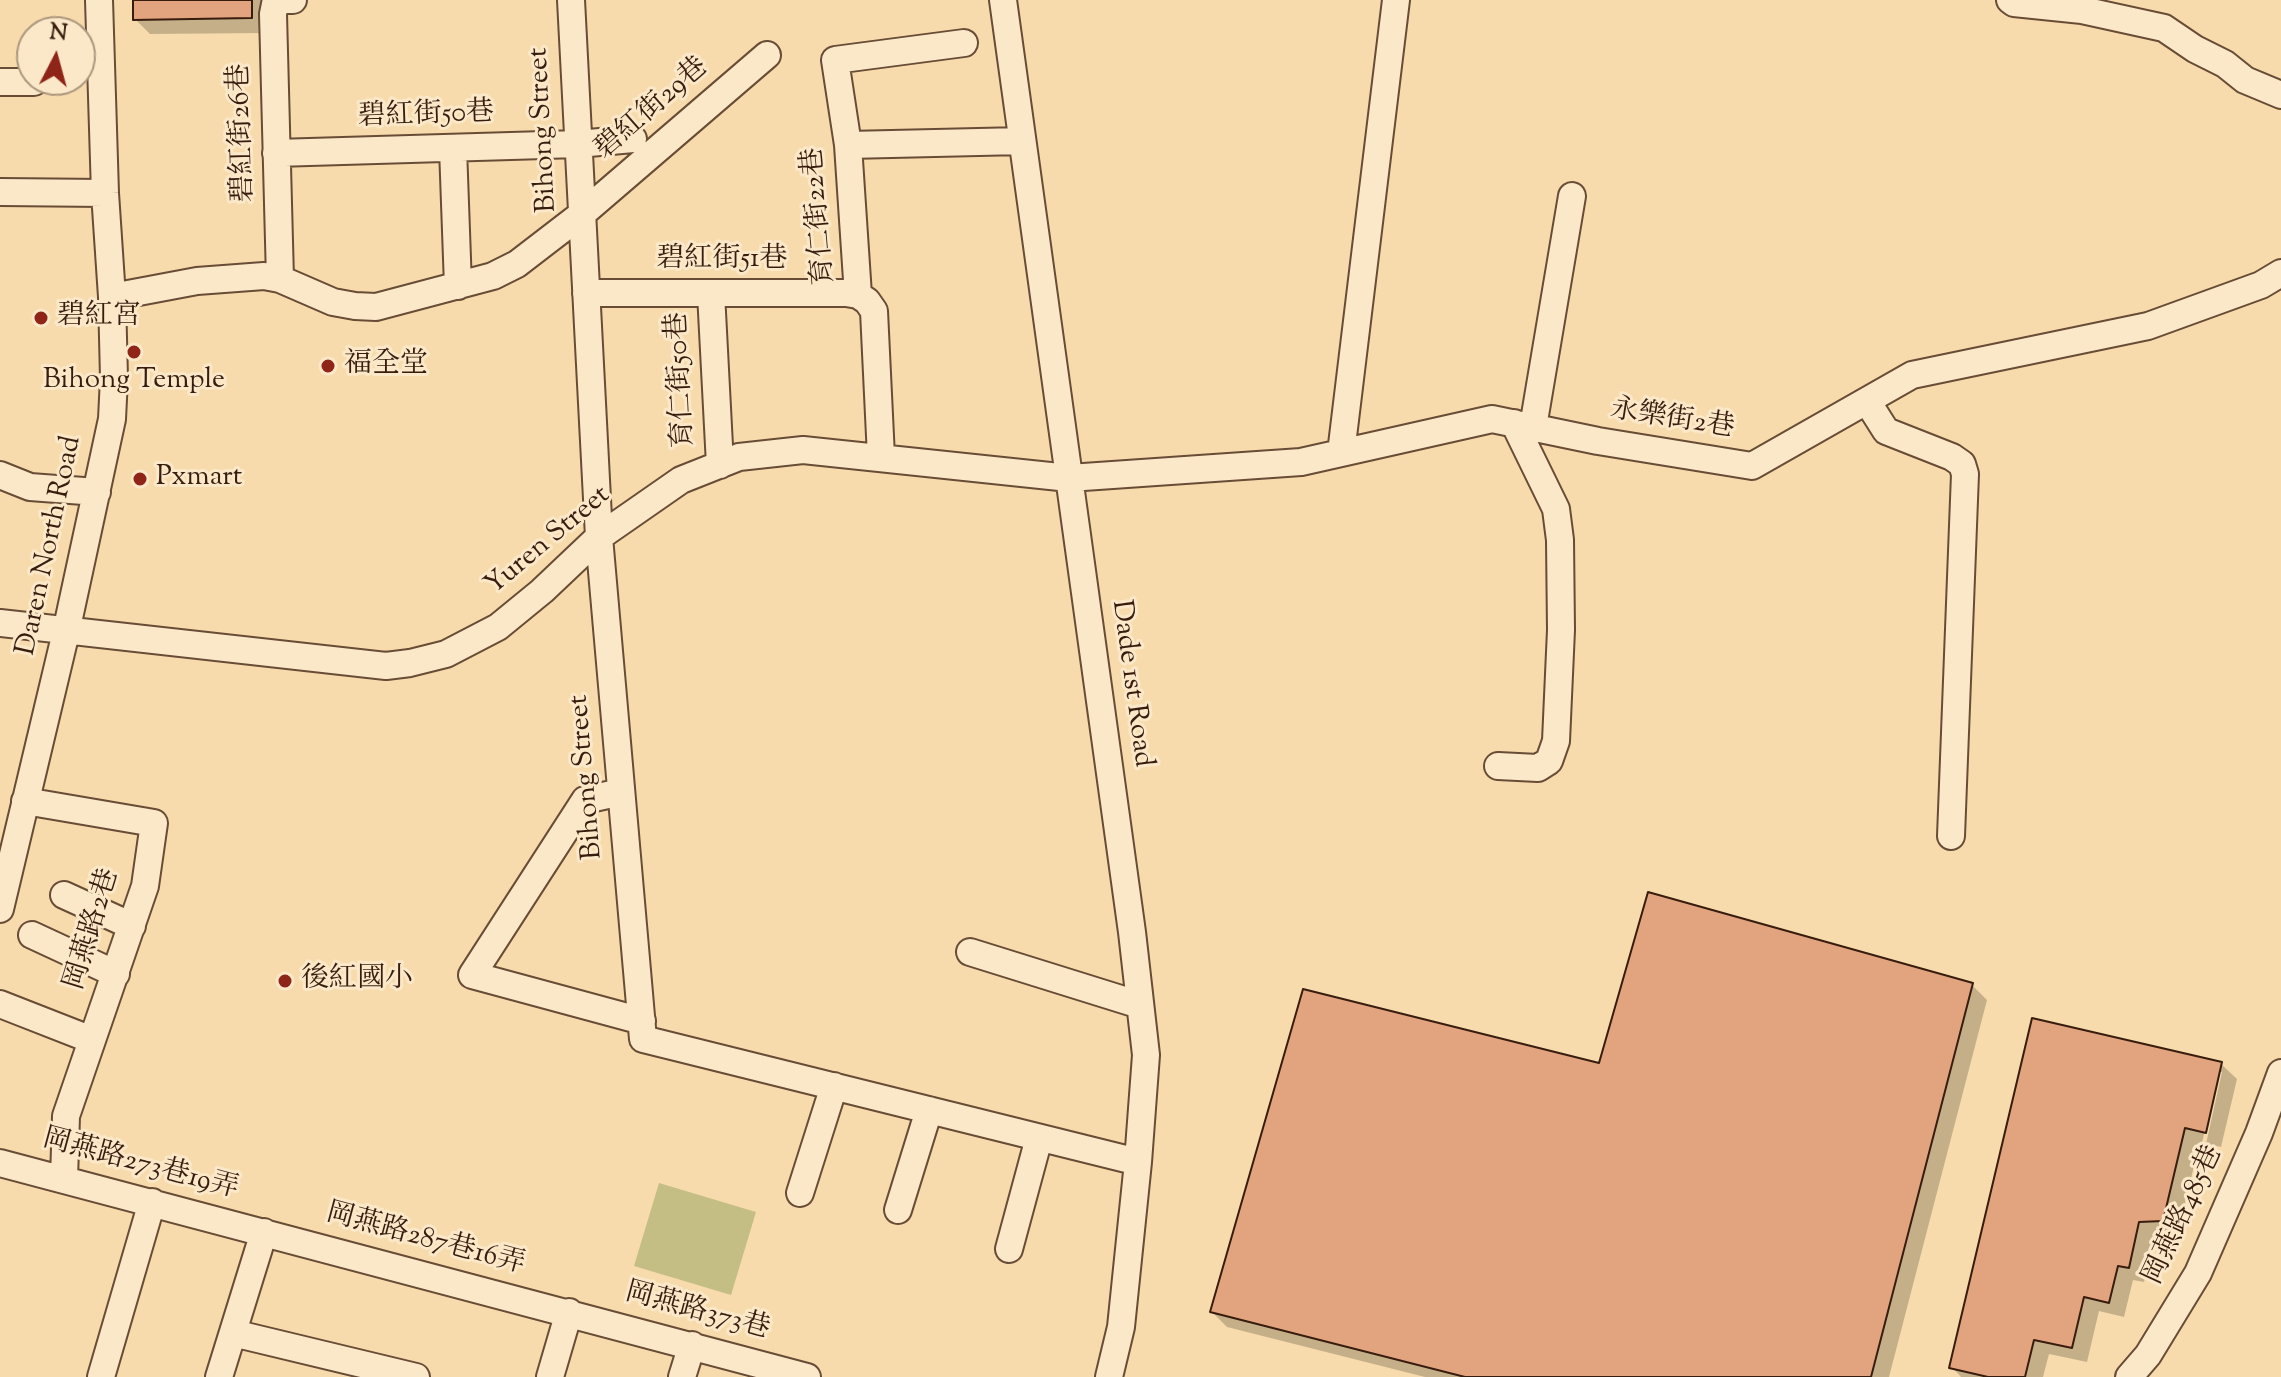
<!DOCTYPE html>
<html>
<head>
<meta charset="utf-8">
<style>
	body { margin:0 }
	#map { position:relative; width:2281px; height:1377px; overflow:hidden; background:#f7dbac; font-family:"Sorts Mill Goudy",serif }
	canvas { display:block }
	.north { position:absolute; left:16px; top:16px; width:80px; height:80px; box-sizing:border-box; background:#fae8c9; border:2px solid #ac977e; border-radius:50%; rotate:6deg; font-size:22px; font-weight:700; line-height:32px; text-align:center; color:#381d0e }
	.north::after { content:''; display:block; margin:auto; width:28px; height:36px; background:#8f2418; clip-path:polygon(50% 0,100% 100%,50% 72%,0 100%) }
</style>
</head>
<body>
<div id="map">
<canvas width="2281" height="1377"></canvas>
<div class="north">N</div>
</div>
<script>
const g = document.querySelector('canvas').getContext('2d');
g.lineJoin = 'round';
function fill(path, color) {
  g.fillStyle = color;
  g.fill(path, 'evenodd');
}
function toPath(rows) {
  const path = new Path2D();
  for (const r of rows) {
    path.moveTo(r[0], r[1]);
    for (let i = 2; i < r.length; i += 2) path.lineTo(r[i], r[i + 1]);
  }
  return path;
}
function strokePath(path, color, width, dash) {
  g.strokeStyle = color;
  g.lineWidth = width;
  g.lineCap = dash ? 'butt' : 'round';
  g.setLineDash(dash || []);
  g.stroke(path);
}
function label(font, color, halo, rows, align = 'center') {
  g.font = font + ' "Sorts Mill Goudy","Noto Serif TC",serif';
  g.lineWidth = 6;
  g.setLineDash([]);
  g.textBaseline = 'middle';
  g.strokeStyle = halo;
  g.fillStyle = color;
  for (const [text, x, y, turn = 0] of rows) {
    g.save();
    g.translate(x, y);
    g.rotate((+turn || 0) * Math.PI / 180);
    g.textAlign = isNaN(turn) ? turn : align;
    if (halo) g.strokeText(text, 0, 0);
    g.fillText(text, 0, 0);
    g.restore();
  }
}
fill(toPath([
	[659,1183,756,1212,731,1295,634,1266]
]), '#c4be84');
fill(toPath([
	[135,0,266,0,266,33,150,34,135,19],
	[1972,985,1987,1000,1889,1377,1425,1377,1227,1327,1212,1312,1600,1066],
	[2221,1064,2237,1079,2221,1147,2200,1142,2177,1235,2154,1237,2144,1282,2133,1280,2124,1317,2099,1311,2087,1362,2049,1354,2043,1377,1961,1377,1952,1367],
	[2218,1072,2222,1072,2206,1144,2202,1143]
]), '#0003');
const building = toPath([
	[133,0,252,0,252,18,133,20,133,0],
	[1648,892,1973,983,1871,1377,1465,1377,1210,1312,1303,989,1599,1063,1648,892],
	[2032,1018,2222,1062,2206,1133,2185,1128,2163,1221,2139,1222,2129,1268,2118,1266,2109,1303,2084,1297,2072,1348,2034,1340,2025,1377,1988,1377,1949,1368,2032,1018]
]);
fill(building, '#e2a37f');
strokePath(building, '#381d0e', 2);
const minor = toPath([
	[571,0,599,537,643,1039,1138,1162],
	[1003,0,1132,932,1146,1055,1138,1162,1121,1327,1109,1377],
	[2010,0,2014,3,2082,10,2164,28,2195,49,2225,64,2245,80,2281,95],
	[0,82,34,82],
	[848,145,1022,141],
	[453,148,458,286],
	[276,153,578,144,633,139],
	[0,192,105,193],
	[280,279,273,14,275,4,283,0,293,0],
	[586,293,846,293,858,295,867,301,874,311,881,457],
	[711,293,720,465],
	[858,295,848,145,835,60,964,43],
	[112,297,197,281,264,276,280,279,333,302,355,306,376,307,493,276,517,264,582,214,767,55],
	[1867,401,1886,431,1952,457,1962,464,1965,474,1951,836],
	[1533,427,1572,196],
	[1341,453,1396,0],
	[0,475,30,487,97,492],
	[0,623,386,666,410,663,446,654,498,627,542,591,599,537,681,480,739,457,803,450,1069,478,1301,462,1492,419,1598,441,1752,466,1912,375,2148,326,2261,285,2281,273],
	[1498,766,1538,768,1549,761,1556,741,1561,630,1560,540,1556,509,1514,423],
	[621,792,585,800,472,975,642,1021],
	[25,801,154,823,145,886,66,1116,64,1179],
	[64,895,132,926],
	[0,909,66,632,112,419,114,378,112,297,105,193,99,0],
	[32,935,116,974],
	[970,952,1140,1005],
	[0,1004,92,1040],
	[0,1163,807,1377],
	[800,1193,834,1086],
	[898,1210,929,1110],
	[1009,1249,1039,1138],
	[233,1333,416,1377],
	[101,1377,152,1202],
	[219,1377,264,1232],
	[550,1377,569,1312],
	[682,1377,692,1345],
	[2129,1377,2148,1355,2198,1273,2259,1133,2281,1073]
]);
strokePath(minor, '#684c36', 30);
strokePath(minor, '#fae8c9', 26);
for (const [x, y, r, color] of [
	[41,318,8,"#8f2418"],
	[134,352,8,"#8f2418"],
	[328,366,8,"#8f2418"],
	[140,479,8,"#8f2418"],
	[285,981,8,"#8f2418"]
]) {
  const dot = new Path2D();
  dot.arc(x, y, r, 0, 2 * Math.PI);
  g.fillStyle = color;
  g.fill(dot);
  strokePath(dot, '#fae8c9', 3);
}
label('28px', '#381d0e', '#fae8c9', [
	["碧紅街29巷",653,110,-41],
	["碧紅街50巷",426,117,-2],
	["Bihong Street",545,130,-93],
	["碧紅街26巷",244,133,-92],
	["育仁街22巷",821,216,-95],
	["碧紅街51巷",722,261],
	["育仁街50巷",683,380,-93],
	["永樂街2巷",1672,421,9],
	["Yuren Street",549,542,-40],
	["Daren North Road",51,546,-78],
	["Dade 1st Road",1130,684,82],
	["Bihong Street",588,777,-95],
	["岡燕路2巷",94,930,-73],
	["岡燕路273巷19弄",140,1166,15],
	["岡燕路485巷",2185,1216,-65],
	["岡燕路287巷16弄",425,1241,15],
	["岡燕路373巷",697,1313,15]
]);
label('28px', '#381d0e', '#fae8c9', [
	["碧紅宮",57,318],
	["福全堂",344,366],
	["Bihong Temple",134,382,"center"],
	["Pxmart",156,479],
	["後紅國小",301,981]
], 'left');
</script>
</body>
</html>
